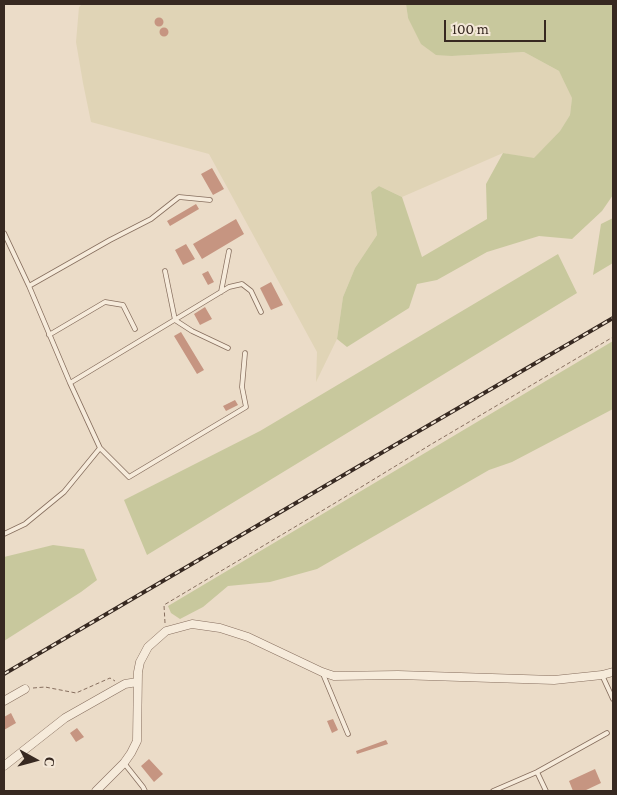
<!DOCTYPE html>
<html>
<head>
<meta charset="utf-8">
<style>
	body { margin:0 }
	#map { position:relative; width:617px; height:795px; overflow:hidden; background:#ebdcc8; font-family:"Crimson Pro",serif }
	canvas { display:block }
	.frame { position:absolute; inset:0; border:5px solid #372921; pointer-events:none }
	.north { position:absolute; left:10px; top:735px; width:50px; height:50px; -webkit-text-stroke:4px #f3e7d7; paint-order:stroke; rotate:97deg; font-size:14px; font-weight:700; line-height:20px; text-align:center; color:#372921 }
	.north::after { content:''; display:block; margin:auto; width:18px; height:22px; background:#372921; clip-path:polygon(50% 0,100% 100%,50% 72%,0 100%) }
	.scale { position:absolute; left:444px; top:20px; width:102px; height:22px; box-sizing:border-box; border:2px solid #372921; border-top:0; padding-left:6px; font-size:15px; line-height:18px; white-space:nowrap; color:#372921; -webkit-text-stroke:4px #f3e7d7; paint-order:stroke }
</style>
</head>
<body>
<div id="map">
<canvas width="617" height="795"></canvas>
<div class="frame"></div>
<div class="north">С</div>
<div class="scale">100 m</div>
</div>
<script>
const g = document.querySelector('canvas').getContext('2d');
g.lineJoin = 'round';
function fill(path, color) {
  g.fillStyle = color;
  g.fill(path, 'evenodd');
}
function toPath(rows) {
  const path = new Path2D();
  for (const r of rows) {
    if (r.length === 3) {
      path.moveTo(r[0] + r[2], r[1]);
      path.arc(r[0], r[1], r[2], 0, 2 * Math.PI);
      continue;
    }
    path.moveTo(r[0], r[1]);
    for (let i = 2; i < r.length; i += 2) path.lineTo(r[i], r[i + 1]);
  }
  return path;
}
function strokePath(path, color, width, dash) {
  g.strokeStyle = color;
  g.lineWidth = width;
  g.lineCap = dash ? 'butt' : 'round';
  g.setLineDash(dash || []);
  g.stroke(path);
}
fill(toPath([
	[82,4,406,4,408,18,452,56,524,52,559,71,573,91,570,115,560,131,534,159,503,153,402,197,379,186,371,192,377,235,355,268,343,297,337,339,316,382,317,352,209,154,91,122,83,83,76,42,79,7]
]), '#e0d4b6');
fill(toPath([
	[406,4,613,4,613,195,602,211,572,239,539,236,487,252,437,280,417,284,409,308,347,347,337,339,343,297,355,268,377,235,371,192,379,186,402,197,422,257,487,219,486,184,503,153,534,158,560,131,570,115,572,98,559,71,524,52,452,56,436,55,421,44,408,18],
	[613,218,613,263,593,275,601,224],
	[558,254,577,293,147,555,124,500,260,431],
	[613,341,613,409,512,462,489,470,317,569,270,582,228,586,203,607,180,619,171,613,168,606],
	[53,545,84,549,97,580,81,592,4,641,4,557]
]), '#c8c89d');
fill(toPath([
	[159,22,4.5],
	[164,32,4.5],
	[212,168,224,189,213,195,201,174],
	[196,204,199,209,170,226,167,221],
	[236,219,244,234,202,259,193,244],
	[186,244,195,259,183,265,175,250],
	[208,271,214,282,208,285,202,274],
	[271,282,283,305,271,310,260,288],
	[205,307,212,319,200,325,194,314],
	[181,332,204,370,197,374,174,336],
	[235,400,238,405,226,411,223,406],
	[11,713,16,723,4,730,4,717],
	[333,719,338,730,332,733,327,721],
	[77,728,84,737,76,742,70,733],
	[386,740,388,744,357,754,356,751],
	[149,759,163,774,154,782,141,766],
	[595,769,601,783,584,791,573,791,569,781]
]), '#c69581');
const lane = toPath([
	[4,233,29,286,70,383,229,287,242,284,251,291,261,312],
	[165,271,175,320,192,331,228,348],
	[29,286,110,240,151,219,179,197,210,200],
	[221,292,229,251],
	[49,335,105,302,123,305,135,329],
	[100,448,129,477,246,407,242,387,245,353],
	[4,534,25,524,64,492,100,448,70,383],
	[323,674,348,734],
	[602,675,613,699],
	[124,763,143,787,145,791],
	[537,772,546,791],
	[493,791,537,772,607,733]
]);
const street = toPath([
	[4,701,25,689],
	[4,766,65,718,125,684,137,682],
	[96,791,124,763,131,753,137,741,138,672,140,662,148,647,166,631,192,624,220,628,248,637,322,672,334,676,398,675,554,680,602,675,613,672]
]);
strokePath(lane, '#866e5e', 5.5);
strokePath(street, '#866e5e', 9);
strokePath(toPath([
	[165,623,164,605,335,503,430,445,613,337],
	[33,688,45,687,76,693,110,678,115,681]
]), '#866e5e', 1, [4, 2.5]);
strokePath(lane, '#f6ebdb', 4);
strokePath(street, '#f6ebdb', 8);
const rail = toPath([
	[4,674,412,435,613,318]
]);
strokePath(rail, '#372921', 4);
strokePath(rail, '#f3e7d7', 2, [5.5]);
</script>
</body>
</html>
